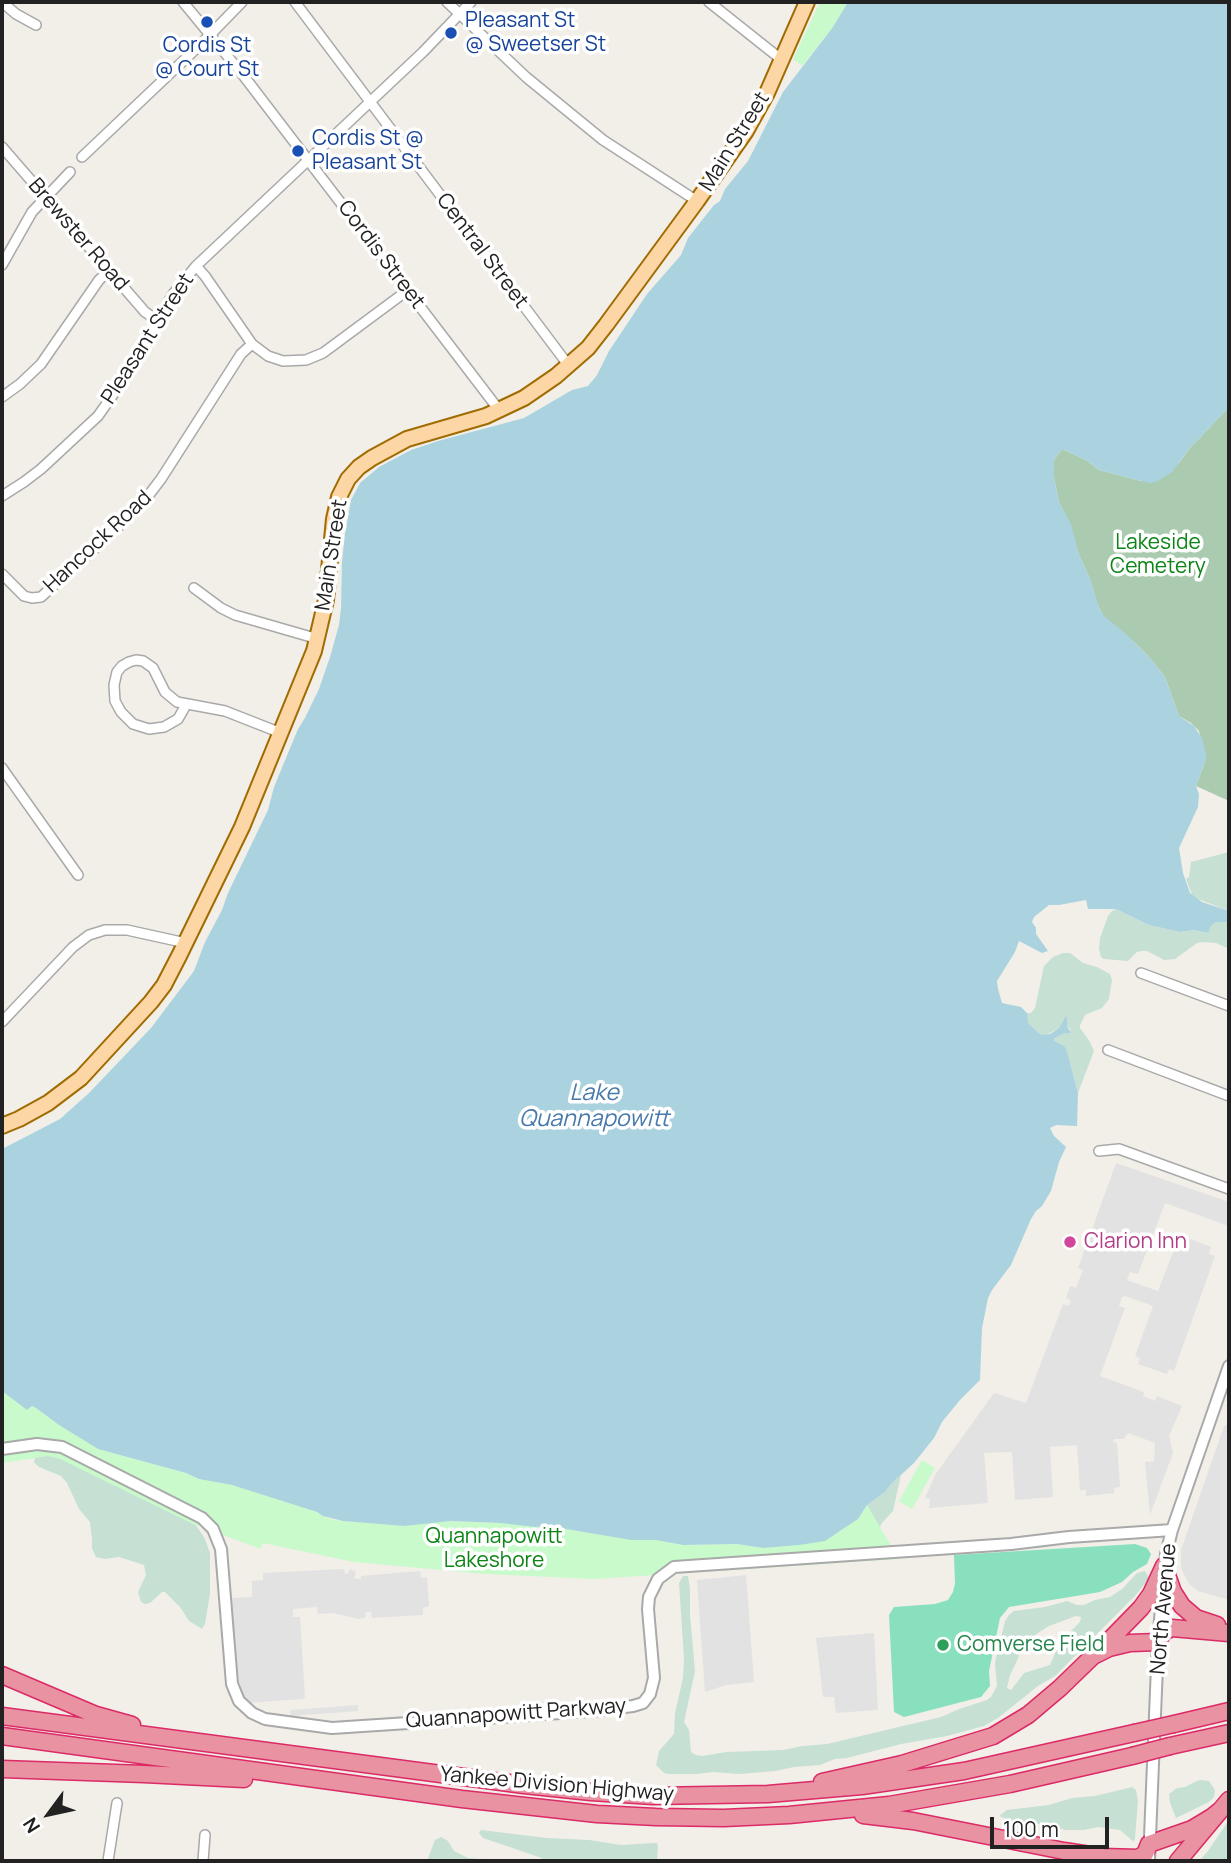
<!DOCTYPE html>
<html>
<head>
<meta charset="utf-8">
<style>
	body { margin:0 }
	#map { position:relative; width:1231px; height:1863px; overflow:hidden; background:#f2efe9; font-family:Manrope,sans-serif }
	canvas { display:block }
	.frame { position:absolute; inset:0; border:4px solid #222; pointer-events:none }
	.north { position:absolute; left:14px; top:1779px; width:70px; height:70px; -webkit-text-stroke:5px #fff; paint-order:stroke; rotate:237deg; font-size:19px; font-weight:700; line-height:28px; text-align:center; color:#222 }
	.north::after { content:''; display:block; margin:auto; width:24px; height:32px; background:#222; clip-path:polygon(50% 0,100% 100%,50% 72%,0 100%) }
	.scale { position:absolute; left:990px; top:1817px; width:119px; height:32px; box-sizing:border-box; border:4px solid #222; border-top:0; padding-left:9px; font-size:21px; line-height:24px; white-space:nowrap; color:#222; -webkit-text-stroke:5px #fff; paint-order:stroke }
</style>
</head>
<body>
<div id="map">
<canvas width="1231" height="1863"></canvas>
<div class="frame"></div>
<div class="north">N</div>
<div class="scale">100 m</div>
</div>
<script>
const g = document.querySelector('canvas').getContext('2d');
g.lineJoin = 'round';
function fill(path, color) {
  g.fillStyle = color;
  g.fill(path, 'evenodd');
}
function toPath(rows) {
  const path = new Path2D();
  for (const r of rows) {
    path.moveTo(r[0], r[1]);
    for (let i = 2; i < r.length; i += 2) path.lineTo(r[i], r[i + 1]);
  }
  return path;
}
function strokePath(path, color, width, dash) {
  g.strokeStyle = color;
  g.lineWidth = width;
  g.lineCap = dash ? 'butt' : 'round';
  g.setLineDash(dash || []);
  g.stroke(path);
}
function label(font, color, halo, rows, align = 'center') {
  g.font = font + ' Manrope,sans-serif';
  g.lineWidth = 7;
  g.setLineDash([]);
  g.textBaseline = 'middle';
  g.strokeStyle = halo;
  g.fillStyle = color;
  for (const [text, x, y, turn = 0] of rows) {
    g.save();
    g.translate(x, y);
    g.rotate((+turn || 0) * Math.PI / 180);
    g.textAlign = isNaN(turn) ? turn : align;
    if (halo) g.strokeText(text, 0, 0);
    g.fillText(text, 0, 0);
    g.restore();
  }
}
fill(toPath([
	[1229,852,1229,911,1193,897,1186,879,1189,877,1191,862],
	[1116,909,1149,925,1180,932,1194,930,1207,933,1211,926,1216,922,1229,922,1229,949,1216,943,1202,942,1197,943,1175,959,1164,960,1147,951,1142,951,1137,952,1128,961,1104,959,1101,957,1099,949,1100,938,1108,916,1112,911],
	[1063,953,1070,953,1083,963,1097,967,1110,974,1112,980,1109,999,1102,1008,1085,1015,1080,1025,1080,1028,1090,1042,1094,1051,1078,1093,1067,1051,1060,1044,1054,1042,1055,1038,1071,1030,1067,1026,1067,1016,1065,1017,1059,1028,1044,1036,1041,1035,1028,1023,1026,1016,1027,1013,1031,1013,1035,1008,1044,966,1053,957],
	[48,1455,65,1460,196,1525,205,1539,210,1553,210,1593,205,1624,202,1629,189,1621,180,1607,165,1592,162,1592,150,1603,145,1604,141,1602,138,1592,146,1575,144,1565,119,1557,105,1559,96,1557,92,1548,92,1539,90,1522,79,1509,67,1483,61,1476,39,1467,34,1462,35,1458],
	[901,1475,893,1511,881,1524,879,1531,867,1505,885,1492,891,1484],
	[1145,1571,1149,1578,1135,1596,1055,1676,1038,1686,998,1718,984,1726,947,1736,901,1744,847,1758,835,1759,820,1765,794,1767,775,1771,739,1774,713,1772,696,1774,668,1774,664,1773,656,1765,659,1751,674,1734,675,1713,683,1678,684,1658,679,1583,683,1576,688,1576,690,1589,690,1615,695,1671,684,1722,689,1730,691,1752,696,1755,703,1756,726,1752,783,1750,802,1746,827,1744,941,1717,959,1709,987,1700,991,1697,997,1686,995,1663,1005,1621,1009,1615,1014,1611,1045,1607,1067,1601,1077,1605,1084,1605,1095,1600,1110,1597,1122,1589,1137,1573],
	[1076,1616,1081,1617,1080,1622,1060,1642,1050,1665,1024,1673,1011,1690,1007,1688,1010,1675,1016,1663,1020,1653,1030,1638,1049,1626],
	[1199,1780,1209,1781,1215,1790,1214,1797,1209,1802,1176,1818,1170,1803,1169,1794,1177,1788,1185,1787],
	[1132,1787,1136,1790,1138,1801,1135,1838,1134,1842,1120,1830,1098,1827,1084,1830,1066,1830,1043,1824,1022,1824,999,1816,1007,1810,1049,1805,1072,1798,1095,1796],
	[1229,1820,1229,1861,1199,1861,1208,1851],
	[481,1830,547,1838,589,1840,621,1845,654,1843,657,1843,658,1846,657,1861,548,1861,539,1857,483,1838,479,1833],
	[441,1837,448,1841,454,1851,468,1858,508,1861,427,1861,435,1840]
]), '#c6e0d4');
fill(toPath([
	[1229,407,1229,801,1196,786,1206,759,1199,731,1191,723,1179,716,1165,677,1148,656,1135,643,1103,616,1097,603,1090,579,1079,555,1070,524,1059,502,1054,478,1054,460,1061,450,1064,450,1086,460,1099,470,1141,481,1179,463,1189,449]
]), '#aacbaf');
fill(toPath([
	[820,2,848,2,833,27,802,66,793,59],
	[2,1391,27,1410,32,1406,36,1408,59,1425,98,1449,186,1473,199,1479,232,1485,317,1512,323,1516,334,1520,404,1526,441,1521,501,1523,554,1527,631,1540,656,1540,683,1545,737,1544,763,1548,784,1546,839,1532,858,1519,867,1505,899,1559,595,1579,486,1574,354,1562,263,1543,261,1549,193,1524,60,1459,48,1456,2,1463],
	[922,1460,935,1468,912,1509,899,1501]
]), '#c8facc');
fill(toPath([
	[1135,1544,1147,1548,1151,1554,1147,1564,1133,1572,1122,1582,1100,1592,1009,1607,1000,1618,989,1671,990,1686,981,1697,904,1717,894,1712,889,1615,894,1607,935,1604,948,1600,953,1592,955,1584,954,1555]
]), '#88e0be');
fill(toPath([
	[1116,1163,1229,1202,1229,1226,1165,1203,1138,1274,1130,1272,1127,1280,1158,1291,1177,1242,1182,1244,1185,1237,1211,1247,1209,1254,1215,1256,1174,1371,1169,1369,1167,1374,1138,1364,1140,1358,1135,1356,1153,1306,1125,1296,1122,1297,1119,1306,1125,1308,1100,1376,1144,1392,1143,1396,1155,1401,1157,1396,1182,1406,1169,1436,1173,1453,1150,1515,1145,1462,1154,1461,1155,1443,1128,1433,1124,1439,1114,1439,1113,1442,1117,1443,1120,1487,1114,1488,1114,1493,1086,1496,1086,1490,1080,1490,1077,1445,1050,1447,1053,1497,1015,1500,1012,1452,984,1453,988,1503,929,1508,930,1499,925,1498,935,1475,994,1393,1026,1403,1063,1304,1069,1306,1071,1300,1066,1298,1070,1286,1076,1288,1083,1270,1078,1268],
	[1229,1424,1229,1600,1198,1591,1189,1584,1181,1568,1181,1550,1224,1426],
	[344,1569,345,1574,347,1574,350,1569,356,1572,354,1578,357,1579,361,1579,361,1576,420,1571,421,1578,427,1577,429,1606,423,1608,423,1615,372,1618,371,1612,366,1612,365,1618,358,1619,334,1613,318,1614,317,1607,293,1609,293,1617,300,1617,305,1698,302,1699,247,1703,239,1693,235,1671,230,1598,252,1597,252,1581,263,1580,263,1573],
	[746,1575,754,1682,726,1685,705,1692,697,1580],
	[874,1633,878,1710,836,1713,834,1697,823,1697,816,1638],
	[358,1705,358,1711,291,1716,290,1710]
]), '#e2e2e2');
fill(toPath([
	[848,2,1229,2,1229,407,1189,449,1172,472,1158,481,1150,483,1141,481,1099,470,1086,460,1064,450,1061,450,1054,460,1054,478,1059,502,1071,524,1079,555,1090,579,1100,610,1104,616,1126,634,1148,656,1165,677,1179,716,1194,726,1202,738,1206,753,1206,759,1196,786,1199,794,1198,807,1179,848,1183,873,1190,893,1202,902,1229,911,1229,922,1216,922,1211,926,1208,933,1194,930,1180,932,1149,925,1116,909,1088,909,1086,900,1059,905,1049,905,1034,917,1032,922,1036,928,1036,934,1048,951,1042,953,1019,941,1015,952,997,981,998,989,1002,1003,1021,1007,1027,1013,1028,1023,1041,1035,1050,1034,1059,1028,1065,1017,1067,1016,1067,1026,1071,1033,1065,1033,1055,1038,1054,1041,1064,1046,1067,1051,1078,1093,1077,1126,1056,1125,1050,1128,1054,1136,1066,1147,1059,1162,1051,1191,1042,1206,1036,1211,1031,1219,1011,1265,992,1290,988,1298,982,1328,980,1380,960,1400,942,1422,934,1438,914,1463,891,1484,885,1492,867,1505,858,1519,825,1541,799,1545,763,1548,737,1544,683,1545,656,1540,631,1540,548,1526,535,1527,501,1523,450,1521,404,1526,343,1521,323,1516,317,1512,232,1485,199,1479,186,1473,98,1449,59,1425,36,1408,32,1406,27,1410,2,1391,2,1149,60,1119,89,1093,151,1028,194,971,205,942,222,910,228,893,268,810,274,787,298,729,305,718,319,689,330,657,339,625,341,608,342,562,345,534,351,500,360,483,379,467,411,450,438,441,524,418,572,390,588,386,597,375,609,351,647,294,681,255,688,238,714,205,720,201,725,189,748,161,783,92,833,27]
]), '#aad3df');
const minor = toPath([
	[2,2,16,14,36,25],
	[183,2,243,75,499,410],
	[295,2,569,366],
	[447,2,526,77,603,140,697,201],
	[709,2,782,60],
	[2,147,145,312,157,320],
	[82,157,201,44,242,2],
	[2,265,32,212,70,172],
	[196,266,205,276,252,344,268,356,283,361,306,360,323,353,408,290],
	[2,397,20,384,41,364,99,280,109,271],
	[2,496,24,482,41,469,98,416,117,389,173,294,196,266,423,52,471,2],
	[2,574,24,596,32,598,41,597,117,528,145,500,161,479,241,354,252,344],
	[194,588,221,608,235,615,318,639],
	[186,705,178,719,164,727,149,729,133,724,121,712,115,701,114,685,117,672,122,666,129,662,136,660,143,661,153,668,165,692,177,702,225,711,281,733],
	[2,768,78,875],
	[1141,973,1229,1006],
	[2,1022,73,947,89,935,105,930,127,930,186,943],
	[1108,1050,1229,1096],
	[1099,1151,1119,1149,1229,1189],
	[108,1861,117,1803],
	[203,1861,205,1835]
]);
const tertiary = toPath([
	[2,1449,37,1444,62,1447,202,1518,213,1529,221,1549,232,1684,239,1701,252,1713,265,1719,332,1728,591,1711,633,1706,643,1703,650,1694,654,1678,648,1609,649,1597,658,1579,674,1567,1011,1544,1069,1537,1172,1530],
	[1149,1861,1158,1642,1166,1554,1172,1530,1229,1366]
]);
const primary = toPath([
	[2,1126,19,1119,48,1103,81,1078,151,1002,164,985,179,956,242,827,314,651,326,600,334,519,339,497,348,479,359,467,372,458,407,439,486,416,524,398,556,376,588,348,606,325,697,201,746,131,767,93,807,2]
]);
const motorway = toPath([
	[1164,1566,1173,1592,1182,1606,1196,1618,1217,1625],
	[1101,1649,1141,1608,1151,1594,1164,1566],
	[2,1675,96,1715,132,1725],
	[2,1716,524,1785,591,1792,653,1796,768,1794,862,1786,964,1771,1134,1733],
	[1174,1724,1229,1711],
	[2,1736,462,1799,597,1814,656,1817,724,1818,789,1815,889,1805,1010,1784,1132,1756],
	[1170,1746,1229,1733],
	[2,1769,144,1774,244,1779],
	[822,1782,902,1764,993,1736,1028,1715,1060,1688,1093,1656,1109,1648,1130,1643,1158,1642,1163,1632,1172,1628,1229,1633],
	[863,1815,913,1821,1064,1851,1103,1857,1138,1858,1145,1854,1149,1844,1192,1829,1212,1817,1222,1809],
	[1178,1861,1229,1800]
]);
strokePath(minor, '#a9a9a9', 12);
strokePath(tertiary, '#a9a9a9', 14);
strokePath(primary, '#a06b00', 18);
strokePath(motorway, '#dc2a67', 19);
strokePath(minor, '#fff', 9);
strokePath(tertiary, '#fff', 10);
strokePath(primary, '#fcd6a4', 14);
strokePath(motorway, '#e892a2', 16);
const motorwayBridge = toPath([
	[1134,1733,1174,1724],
	[1132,1756,1170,1746]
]);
strokePath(motorwayBridge, '#dc2a67', 19, []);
strokePath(motorwayBridge, '#e892a2', 16);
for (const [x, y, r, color] of [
	[207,22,7,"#1a4fb4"],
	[451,33,7,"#1a4fb4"],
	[298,151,7,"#1a4fb4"],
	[1070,1242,7,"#d1479c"],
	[943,1645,7,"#2e9e5b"]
]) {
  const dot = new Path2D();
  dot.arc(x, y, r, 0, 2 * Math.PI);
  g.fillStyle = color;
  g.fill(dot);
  strokePath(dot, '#fff', 2.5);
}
label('21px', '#164399', '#fff', [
	["Pleasant St",465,21],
	["@ Sweetser St",465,45],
	["Cordis St",207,46,"center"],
	["@ Court St",207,70,"center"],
	["Cordis St @",312,139],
	["Pleasant St",312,163]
], 'left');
label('21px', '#222', '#fff', [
	["Main Street",735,142,-58],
	["Brewster Road",78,235,49],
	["Central Street",482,251,53],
	["Cordis Street",381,255,53],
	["Pleasant Street",148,339,-57],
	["Hancock Road",98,542,-43],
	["Main Street",332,555,-81],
	["North Avenue",1164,1609,-85],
	["Quannapowitt Parkway",516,1714,-4],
	["Yankee Division Highway",557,1785,5]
]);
label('21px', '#0c8416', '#fff', [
	["Lakeside",1158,543],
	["Cemetery",1158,567],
	["Quannapowitt",494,1537],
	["Lakeshore",494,1561]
]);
label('21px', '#b23c85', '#fff', [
	["Clarion Inn",1084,1242]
], 'left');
label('21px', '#27864d', '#fff', [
	["Comverse Field",957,1645]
], 'left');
label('italic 23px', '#4a7aab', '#fff', [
	["Lake",594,1094],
	["Quannapowitt",594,1120]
]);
</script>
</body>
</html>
